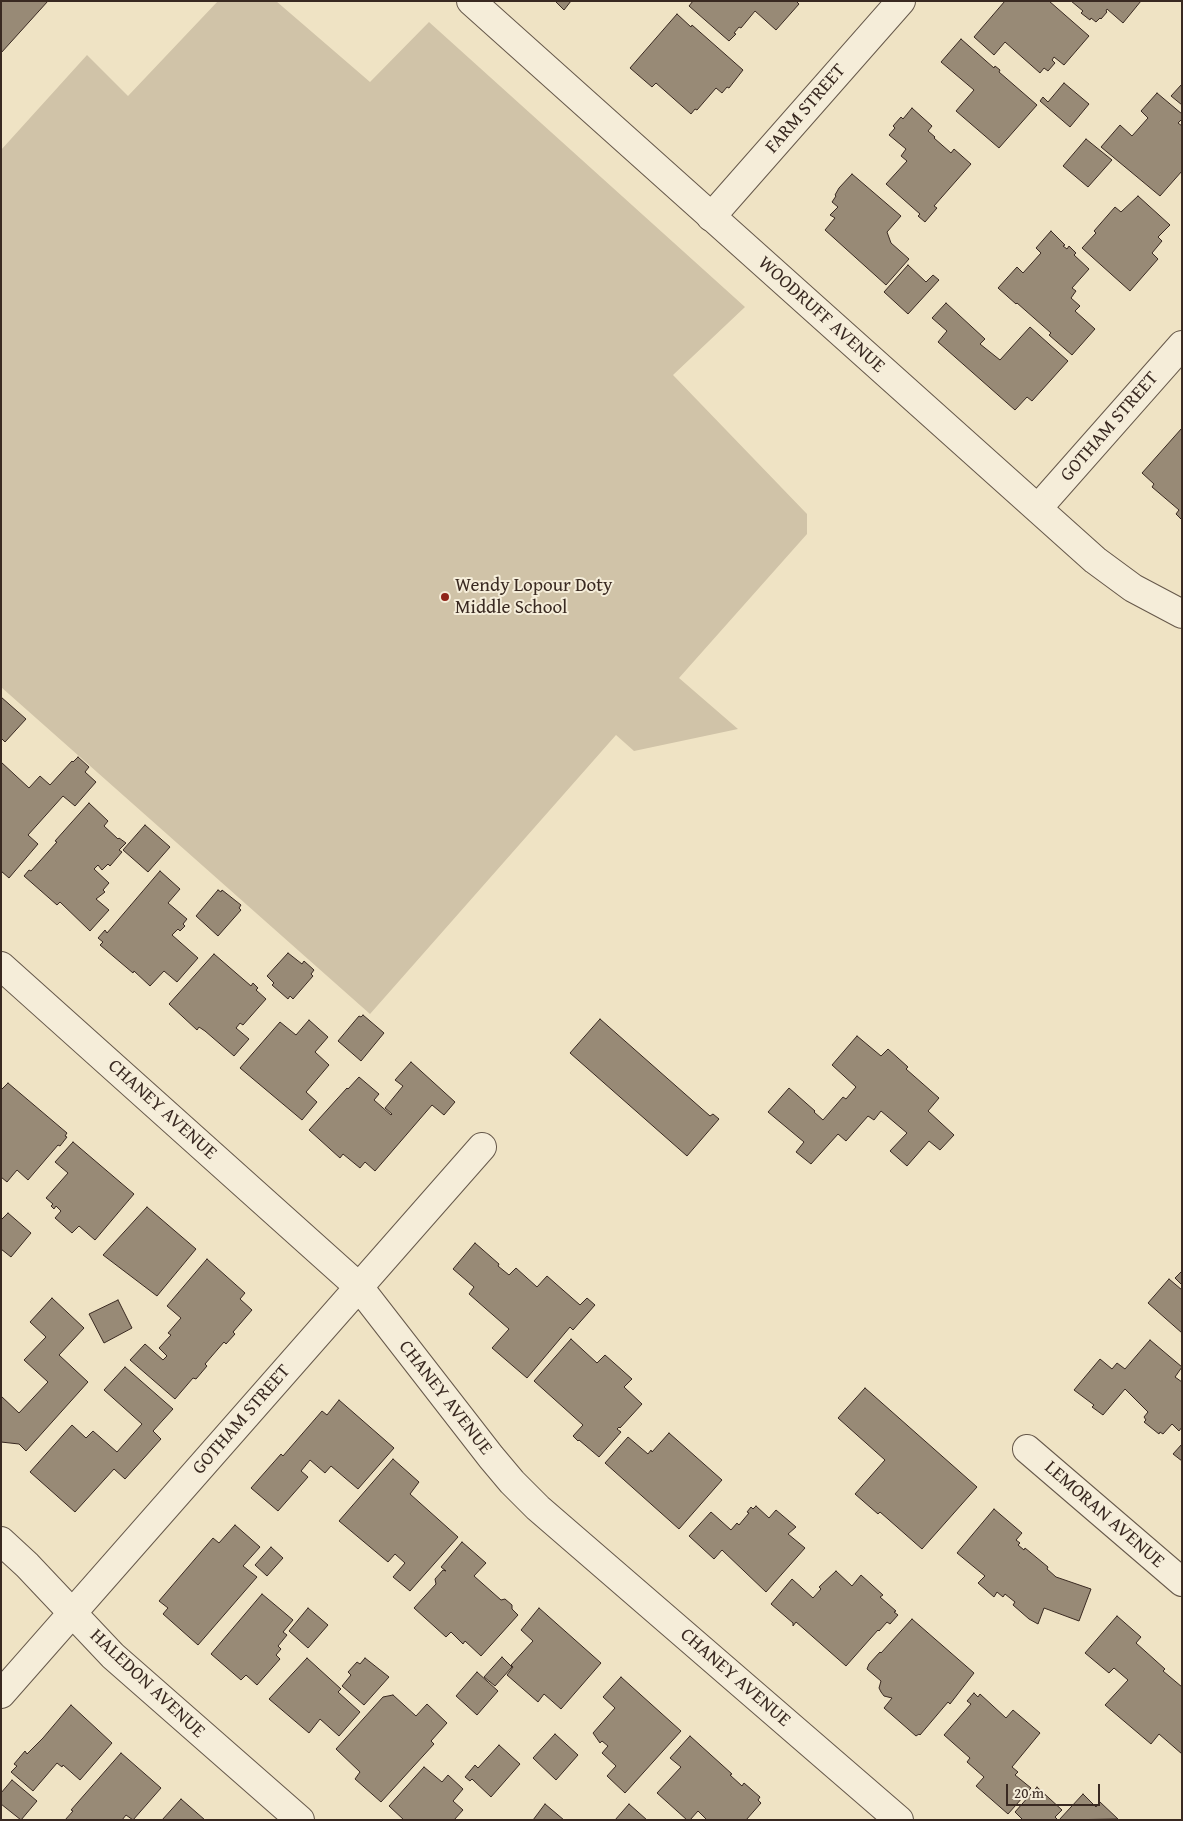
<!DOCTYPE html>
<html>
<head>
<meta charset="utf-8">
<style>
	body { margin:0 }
	#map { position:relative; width:1183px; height:1821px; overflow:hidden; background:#efe3c4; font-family:"Gentium Book Plus",serif }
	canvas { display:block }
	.frame { position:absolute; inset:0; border:2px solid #392921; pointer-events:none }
	.scale { position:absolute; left:1006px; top:1784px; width:94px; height:22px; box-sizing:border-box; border:2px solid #392921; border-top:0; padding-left:6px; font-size:15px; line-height:18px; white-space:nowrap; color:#392921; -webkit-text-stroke:4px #f5edd9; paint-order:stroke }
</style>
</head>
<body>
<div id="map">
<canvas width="1183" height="1821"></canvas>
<div class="frame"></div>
<div class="scale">20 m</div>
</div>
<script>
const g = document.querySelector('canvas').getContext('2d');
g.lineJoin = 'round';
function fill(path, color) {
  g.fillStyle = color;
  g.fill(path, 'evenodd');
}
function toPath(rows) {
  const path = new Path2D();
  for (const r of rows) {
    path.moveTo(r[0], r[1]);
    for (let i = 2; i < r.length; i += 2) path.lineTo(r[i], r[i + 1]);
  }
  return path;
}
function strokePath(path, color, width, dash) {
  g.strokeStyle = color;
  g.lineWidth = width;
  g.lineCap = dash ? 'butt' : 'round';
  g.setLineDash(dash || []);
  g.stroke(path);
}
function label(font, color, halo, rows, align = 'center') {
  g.font = font + ' "Gentium Book Plus",serif';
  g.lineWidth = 4;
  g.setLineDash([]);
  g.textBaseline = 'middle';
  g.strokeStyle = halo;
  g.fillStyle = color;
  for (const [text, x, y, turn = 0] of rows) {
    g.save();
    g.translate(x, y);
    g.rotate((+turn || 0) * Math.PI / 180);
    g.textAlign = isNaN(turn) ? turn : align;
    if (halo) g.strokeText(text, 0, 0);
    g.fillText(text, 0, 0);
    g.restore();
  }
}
fill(toPath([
	[218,1,276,1,370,82,429,22,745,307,673,375,807,514,807,534,679,678,738,729,634,751,616,735,370,1014,1,687,1,150,87,55,128,96]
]), '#d0c3a8');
const building = toPath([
	[1,1,48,1,1,53,1,1],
	[555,1,571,1,564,10,555,1],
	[693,1,796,1,799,4,776,30,755,11,741,28,739,27,734,33,736,34,729,41,689,6,693,1],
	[1005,1,1049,1,1089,36,1064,65,1054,57,1052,60,1055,63,1048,71,1044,68,1040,73,1005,42,994,55,974,37,1005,1],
	[1071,1,1141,1,1123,23,1107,9,1106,11,1107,12,1101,19,1100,18,1096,22,1091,18,1090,20,1081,13,1083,11,1071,1],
	[677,14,691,27,692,25,743,70,729,88,727,87,722,93,716,88,697,110,695,109,691,114,656,83,652,87,630,68,677,14],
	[961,39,994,68,995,66,1000,70,999,72,1037,105,999,148,956,111,974,90,941,62,961,39],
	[1064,83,1089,104,1070,127,1040,101,1043,97,1048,102,1064,83],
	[1182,84,1182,105,1171,96,1182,84],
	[1157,93,1182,114,1182,119,1178,123,1182,126,1182,171,1160,196,1101,147,1120,125,1132,136,1148,118,1141,111,1157,93],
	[912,108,932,126,928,131,935,137,934,138,951,153,954,149,971,164,934,206,937,208,925,222,918,216,920,214,886,184,907,161,901,156,906,149,889,135,895,128,893,126,901,117,903,119,912,108],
	[1086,139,1112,160,1088,187,1063,166,1086,139],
	[852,174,901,216,887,232,891,243,909,259,886,285,825,230,835,218,830,215,838,207,832,202,836,196,835,195,839,188,852,174],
	[1138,196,1170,225,1158,237,1162,241,1152,253,1158,259,1130,291,1082,248,1096,233,1094,231,1115,207,1121,212,1138,196],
	[1051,231,1065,245,1063,246,1067,249,1069,246,1076,253,1074,255,1089,269,1072,288,1076,291,1071,298,1080,306,1075,311,1095,329,1072,355,1049,335,1051,333,1017,303,1016,304,998,288,1017,267,1023,273,1041,253,1036,248,1051,231],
	[908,265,926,282,933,275,939,280,908,314,884,292,908,265],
	[946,303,985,339,980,344,1000,360,1030,327,1068,361,1032,401,1027,397,1015,410,938,342,947,331,932,318,946,303],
	[1182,428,1182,520,1176,514,1179,510,1152,487,1154,484,1142,473,1182,428],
	[1,697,26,719,5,742,1,738,1,697],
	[78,757,89,767,85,772,96,782,75,806,63,796,28,835,38,844,9,878,1,871,1,762,29,788,40,776,50,785,72,761,73,762,78,757],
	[89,803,108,821,104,826,118,839,119,838,126,843,119,850,122,852,110,866,108,864,102,870,98,865,94,869,109,883,103,890,105,892,96,899,109,910,90,931,60,902,57,905,24,876,29,870,31,871,57,842,55,841,89,803],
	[145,825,170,847,148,872,123,850,145,825],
	[160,871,180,889,168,903,187,919,183,924,185,926,180,931,178,929,172,935,198,958,177,982,164,971,150,986,134,971,133,973,100,945,103,942,98,938,105,930,107,933,160,871],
	[218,890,221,892,222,890,241,905,239,908,241,910,218,936,196,916,218,890],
	[288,953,302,964,304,961,314,970,311,974,313,976,293,999,290,996,288,999,272,985,274,983,267,976,288,953],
	[214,954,251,986,253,983,258,988,256,990,266,999,243,1025,240,1023,236,1028,249,1039,234,1056,205,1031,199,1027,197,1030,169,1004,214,954],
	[363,1015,384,1033,361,1061,338,1041,359,1016,361,1017,363,1015],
	[600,1019,710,1116,713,1114,719,1119,687,1156,570,1053,600,1019],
	[309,1020,328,1037,315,1052,329,1065,306,1092,317,1102,302,1120,240,1068,280,1022,296,1035,309,1020],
	[857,1036,881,1056,888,1049,908,1067,906,1069,939,1098,928,1111,954,1135,940,1150,929,1141,907,1166,890,1151,907,1133,881,1111,874,1120,868,1116,846,1141,838,1134,811,1164,796,1152,804,1142,768,1112,789,1088,815,1111,814,1112,823,1120,843,1097,846,1099,856,1087,832,1065,857,1036],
	[411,1062,455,1102,444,1115,432,1105,375,1171,365,1162,360,1168,343,1154,340,1158,309,1130,347,1088,348,1089,359,1077,379,1094,374,1100,391,1115,392,1114,385,1108,403,1086,395,1080,411,1062],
	[8,1083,67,1133,65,1136,67,1137,60,1146,58,1145,28,1180,17,1170,7,1182,1,1177,1,1090,8,1083],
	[73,1142,134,1194,95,1240,79,1226,72,1233,55,1218,61,1211,56,1206,54,1209,51,1206,53,1204,46,1198,68,1173,55,1162,73,1142],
	[147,1207,196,1249,157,1296,103,1255,147,1207],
	[8,1213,31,1233,11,1257,1,1249,1,1220,8,1213],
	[475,1243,499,1264,498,1266,509,1275,516,1268,537,1287,547,1276,580,1305,587,1298,595,1305,573,1330,570,1327,527,1378,492,1348,509,1329,469,1294,474,1287,453,1269,475,1243],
	[207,1259,245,1293,240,1299,252,1310,233,1332,235,1334,226,1344,224,1342,205,1364,207,1366,196,1379,193,1378,175,1399,130,1360,145,1344,163,1360,167,1356,159,1348,171,1335,168,1333,181,1318,167,1306,207,1259],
	[1182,1271,1182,1285,1175,1278,1182,1271],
	[1169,1279,1182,1290,1182,1333,1148,1303,1169,1279],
	[52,1298,84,1328,59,1355,88,1382,26,1451,19,1444,1,1442,1,1396,19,1413,48,1382,24,1360,46,1337,30,1322,52,1298],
	[118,1300,132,1328,104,1343,89,1314,118,1300],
	[571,1339,597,1363,605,1355,632,1379,624,1387,642,1404,620,1428,619,1427,617,1429,621,1432,599,1457,579,1440,578,1441,573,1436,583,1425,534,1381,571,1339],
	[1150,1340,1182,1367,1175,1377,1182,1382,1182,1427,1179,1431,1172,1424,1163,1434,1160,1432,1159,1434,1144,1422,1146,1420,1144,1417,1148,1412,1125,1389,1103,1415,1092,1407,1094,1405,1074,1390,1100,1359,1112,1369,1117,1363,1125,1369,1150,1340],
	[125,1367,173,1409,153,1431,161,1439,125,1479,114,1469,75,1512,30,1472,72,1425,86,1438,93,1431,117,1452,142,1424,104,1390,125,1367],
	[865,1388,977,1487,922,1549,880,1512,878,1514,855,1494,885,1460,838,1418,865,1388],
	[339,1400,394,1448,358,1489,331,1466,325,1473,310,1460,301,1471,308,1477,278,1511,251,1488,281,1454,283,1456,322,1411,327,1415,339,1400],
	[669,1433,722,1480,679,1529,605,1463,628,1437,648,1454,651,1450,652,1452,669,1433],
	[1182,1444,1182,1461,1173,1454,1182,1444],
	[393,1459,419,1482,410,1494,458,1537,410,1591,393,1577,405,1563,395,1554,388,1562,339,1521,393,1459],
	[756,1506,769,1518,776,1510,796,1527,788,1534,805,1548,766,1592,722,1550,714,1559,689,1536,711,1512,731,1530,737,1523,739,1525,749,1513,747,1512,751,1507,753,1509,756,1506],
	[994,1509,1022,1533,1016,1540,1020,1543,1018,1545,1024,1550,1025,1548,1048,1567,1047,1569,1056,1577,1091,1589,1079,1621,1044,1608,1038,1624,1029,1619,1013,1605,1015,1602,1005,1594,1003,1597,997,1592,994,1597,978,1583,985,1576,957,1553,994,1509],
	[235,1525,260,1547,243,1566,257,1577,198,1645,163,1614,168,1608,159,1601,213,1538,219,1543,235,1525],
	[462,1542,486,1563,474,1576,501,1600,505,1599,512,1605,512,1609,518,1615,481,1656,465,1641,463,1644,451,1632,446,1637,414,1608,436,1584,435,1579,443,1570,446,1571,441,1567,462,1542],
	[271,1547,283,1558,267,1576,255,1565,271,1547],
	[836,1571,852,1586,861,1575,883,1595,880,1597,896,1611,894,1612,898,1615,890,1624,887,1622,879,1631,878,1630,846,1666,796,1622,793,1626,793,1623,771,1604,792,1579,813,1598,821,1589,819,1587,836,1571],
	[262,1594,293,1620,283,1632,287,1635,278,1646,281,1649,276,1655,280,1659,257,1685,246,1675,241,1680,211,1654,262,1594],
	[308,1608,328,1625,308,1648,289,1631,308,1608],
	[539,1608,601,1663,561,1709,544,1694,538,1702,507,1675,513,1667,511,1665,533,1641,521,1630,539,1608],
	[1117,1616,1141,1637,1136,1643,1165,1669,1163,1671,1182,1687,1182,1754,1159,1734,1151,1744,1105,1705,1128,1680,1114,1668,1109,1673,1085,1653,1117,1616],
	[912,1619,974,1673,950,1704,948,1702,920,1735,919,1734,916,1736,884,1708,892,1698,884,1696,881,1692,879,1688,881,1681,867,1669,869,1664,880,1652,881,1653,912,1619],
	[502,1657,512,1667,495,1686,484,1677,502,1657],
	[307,1658,341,1689,338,1692,360,1712,339,1736,320,1719,309,1733,269,1699,307,1658],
	[365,1658,389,1677,364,1705,342,1686,351,1675,348,1672,357,1662,360,1664,365,1658],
	[477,1672,498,1691,477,1715,456,1696,477,1672],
	[621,1677,681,1731,625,1793,607,1776,616,1766,602,1753,608,1746,602,1741,600,1743,593,1733,615,1708,603,1697,621,1677],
	[974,1693,978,1697,980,1694,1006,1718,1013,1710,1040,1733,1012,1767,1018,1772,1015,1775,1031,1788,1008,1814,976,1786,984,1777,967,1762,970,1758,944,1735,971,1704,967,1701,974,1693],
	[393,1695,416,1716,427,1704,447,1723,431,1741,434,1744,381,1802,355,1779,360,1772,336,1749,383,1697,393,1695],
	[71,1705,112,1743,80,1780,63,1765,62,1767,57,1763,33,1791,11,1772,17,1766,14,1764,25,1751,27,1754,43,1738,71,1705],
	[555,1734,578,1755,556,1780,533,1758,555,1734],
	[690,1736,732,1774,730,1775,742,1786,744,1783,760,1797,758,1800,761,1803,746,1820,707,1820,698,1811,690,1820,687,1820,657,1793,681,1767,670,1758,690,1736],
	[499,1745,520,1764,491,1797,472,1779,470,1781,465,1777,475,1765,478,1768,499,1745],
	[121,1753,161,1788,133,1820,126,1815,122,1820,65,1820,73,1811,71,1810,121,1753],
	[424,1767,442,1782,448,1775,463,1789,453,1801,463,1810,454,1820,404,1820,389,1806,424,1767],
	[12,1780,37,1801,21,1820,1,1804,1,1793,12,1780],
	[1037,1787,1062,1810,1055,1817,1058,1820,1023,1820,1015,1812,1037,1787],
	[1083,1794,1096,1807,1100,1802,1118,1819,1059,1820,1083,1794],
	[181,1799,205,1820,162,1820,181,1799],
	[545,1804,564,1820,533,1820,545,1804],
	[629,1804,647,1820,615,1820,629,1804]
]);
fill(building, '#988a76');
strokePath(building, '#392921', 1);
const minor = toPath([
	[711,217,901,1],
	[1038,508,1182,345],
	[1,966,359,1287,491,1457,512,1482,538,1508,899,1820],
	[1027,1449,1182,1582],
	[1,1541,27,1565,113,1656,300,1820],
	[1,1694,482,1147]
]);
const tertiary = toPath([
	[471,1,1095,560,1133,588,1182,614]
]);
strokePath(minor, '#66584a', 30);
strokePath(tertiary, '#66584a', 30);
strokePath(minor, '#f5edd9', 28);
strokePath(tertiary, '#f5edd9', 28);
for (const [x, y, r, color] of [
	[445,597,5,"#8f2418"]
]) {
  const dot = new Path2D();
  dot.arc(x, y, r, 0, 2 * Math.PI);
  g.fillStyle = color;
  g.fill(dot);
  strokePath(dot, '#f5edd9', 2);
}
label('19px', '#392921', '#f5edd9', [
	["FARM STREET",806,109,-49],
	["WOODRUFF AVENUE",821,315,42],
	["GOTHAM STREET",1110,427,-49],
	["CHANEY AVENUE",162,1110,42],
	["CHANEY AVENUE",445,1398,52],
	["GOTHAM STREET",242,1420,-49],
	["LEMORAN AVENUE",1104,1515,41],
	["CHANEY AVENUE",735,1678,41],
	["HALEDON AVENUE",147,1684,43]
]);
label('19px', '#392921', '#f5edd9', [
	["Wendy Lopour Doty",455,586],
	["Middle School",455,608]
], 'left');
</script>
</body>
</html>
